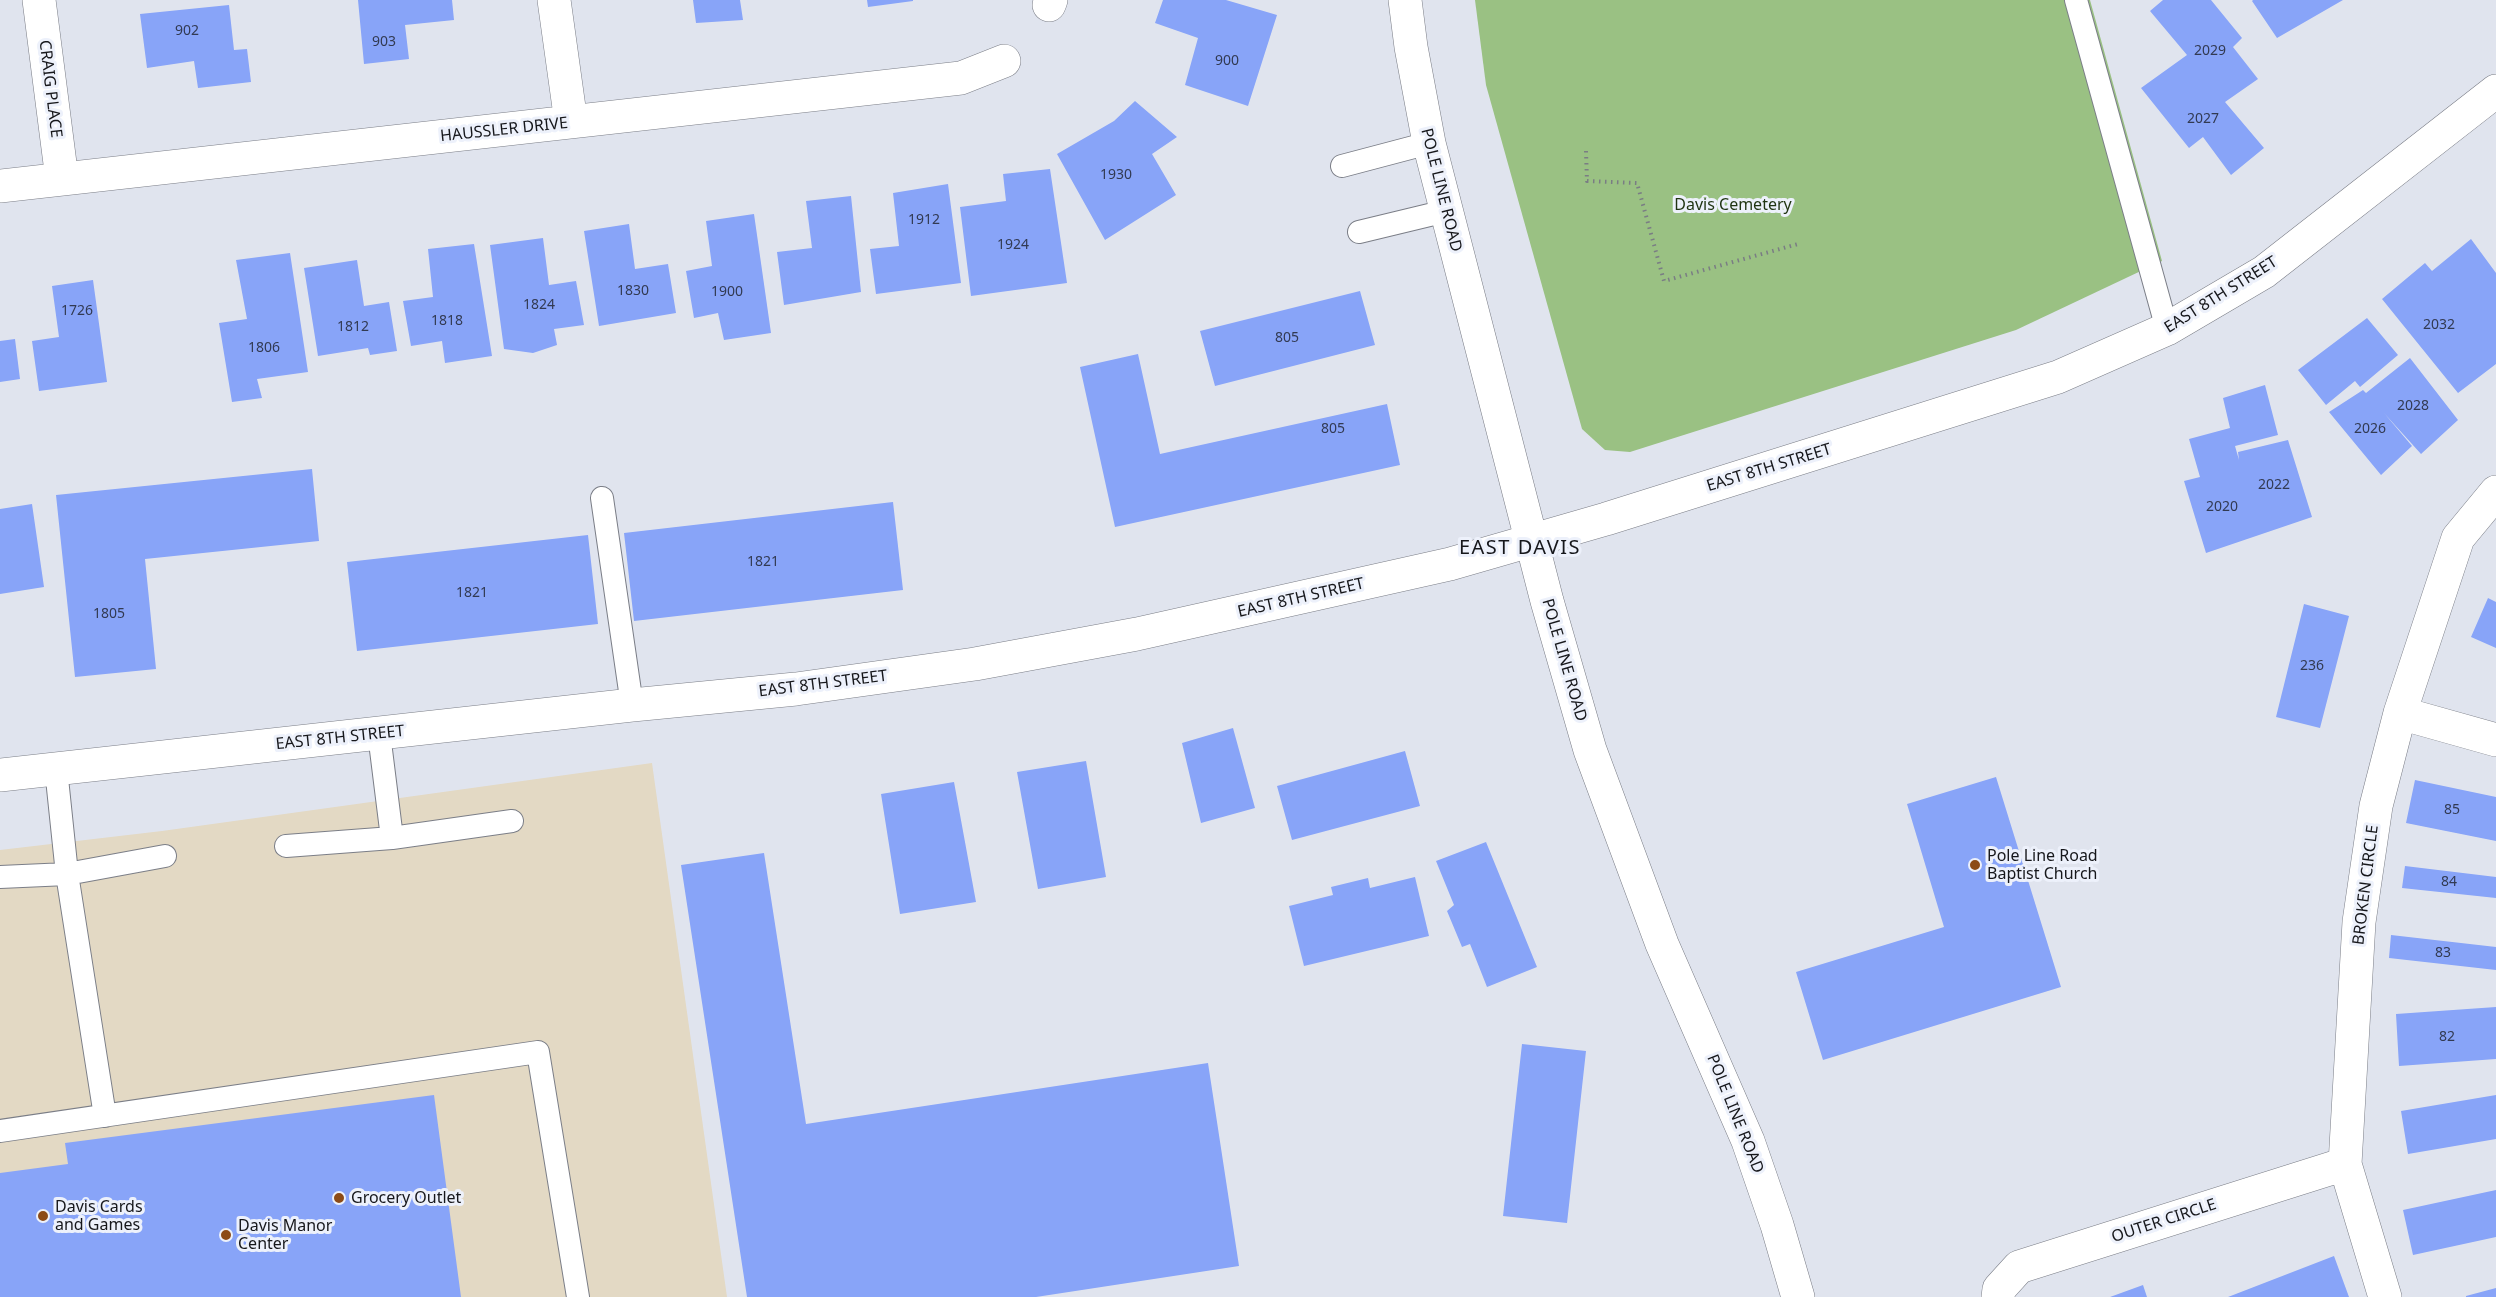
<!DOCTYPE html>
<html>
<head>
<meta charset="utf-8">
<style>
	body { margin:0 }
	canvas { display:block; background:#e0e4ee }
</style>
</head>
<body>
<canvas width="2496" height="1297"></canvas>
<script>
const g = document.querySelector('canvas').getContext('2d');
g.lineJoin = 'round';
function fill(path, color) {
  g.fillStyle = color;
  g.fill(path, 'evenodd');
}
function toPath(rows) {
  const path = new Path2D();
  for (const r of rows) {
    path.moveTo(r[0], r[1]);
    for (let i = 2; i < r.length; i += 2) path.lineTo(r[i], r[i + 1]);
  }
  return path;
}
function strokePath(path, color, width, dash) {
  g.strokeStyle = color;
  g.lineWidth = width;
  g.lineCap = dash ? 'butt' : 'round';
  g.setLineDash(dash || []);
  g.stroke(path);
}
function label(font, color, halo, rows, align = 'center') {
  g.font = font + ' "Noto Sans",sans-serif';
  g.lineWidth = 6;
  g.setLineDash([]);
  g.textBaseline = 'middle';
  g.strokeStyle = halo;
  g.fillStyle = color;
  for (const [text, x, y, turn = 0] of rows) {
    g.save();
    g.translate(x, y);
    g.rotate((+turn || 0) * Math.PI / 180);
    g.textAlign = isNaN(turn) ? turn : align;
    if (halo) g.strokeText(text, 0, 0);
    g.fillText(text, 0, 0);
    g.restore();
  }
}
fill(toPath([
	[652,763,727,1297,0,1297,0,850,162,831]
]), '#e3d9c4');
fill(toPath([
	[1475,0,2090,0,2162,261,2016,330,1630,452,1605,450,1582,429,1486,85]
]), '#9ac183');
fill(toPath([
	[358,0,452,0,454,20,405,25,409,59,364,64],
	[693,0,740,0,743,20,696,23],
	[867,0,913,0,913,1,868,7],
	[1163,0,1226,0,1277,15,1248,106,1185,85,1198,38,1155,23],
	[2163,0,2211,0,2242,38,2233,47,2258,79,2225,102,2264,148,2231,175,2203,137,2189,148,2141,88,2187,55,2150,11],
	[2343,0,2277,38,2252,1,2253,0],
	[229,5,234,50,247,49,251,82,198,88,194,61,147,68,140,14],
	[1135,101,1177,137,1152,154,1176,195,1105,240,1057,154,1114,121],
	[1050,169,1067,283,971,296,960,207,1006,201,1003,174],
	[948,184,961,283,876,294,870,249,899,246,893,193],
	[851,196,861,292,784,305,777,252,812,248,806,201],
	[754,214,771,333,724,340,718,313,694,318,686,271,712,266,706,221],
	[629,224,635,269,668,264,676,313,599,326,584,231],
	[543,238,549,285,576,281,584,325,554,329,557,345,533,353,504,349,490,245],
	[2471,239,2496,273,2496,364,2458,393,2382,299,2425,263,2432,271],
	[474,244,492,356,445,363,442,341,411,346,403,301,433,297,428,249],
	[290,253,308,372,257,379,262,398,232,402,219,323,247,319,236,260],
	[357,260,364,306,389,302,397,351,370,355,368,348,318,356,304,268],
	[93,280,107,382,39,391,32,341,59,337,52,286],
	[1360,291,1375,345,1215,386,1200,331],
	[2367,318,2398,355,2360,387,2355,381,2326,405,2298,370],
	[15,339,20,379,0,382,0,341],
	[1138,354,1160,454,1387,404,1400,465,1115,527,1080,367],
	[2410,358,2458,420,2421,454,2384,413,2412,446,2381,475,2329,412,2363,390,2366,393],
	[2265,385,2278,435,2235,446,2239,460,2238,452,2288,440,2312,517,2206,553,2184,481,2200,477,2189,439,2230,428,2223,398],
	[312,469,319,541,145,559,156,669,75,677,56,495],
	[893,502,903,590,634,621,624,533],
	[32,504,44,587,0,594,0,509],
	[588,535,598,624,357,651,347,562],
	[2488,598,2496,602,2496,648,2471,637],
	[2304,604,2349,616,2320,728,2276,717],
	[1233,728,1255,808,1201,823,1182,743],
	[1405,751,1420,806,1292,840,1277,786],
	[1086,761,1106,877,1038,889,1017,772],
	[1996,777,2061,987,1823,1060,1796,972,1944,927,1907,804],
	[2415,780,2496,797,2496,841,2406,823],
	[954,782,976,902,900,914,881,794],
	[1486,842,1537,967,1487,987,1470,944,1462,947,1447,911,1454,905,1436,861],
	[764,853,806,1124,1208,1063,1239,1266,1036,1297,747,1297,681,865],
	[2405,866,2496,877,2496,898,2402,888],
	[1415,877,1429,936,1304,966,1289,906,1333,895,1331,887,1368,878,1370,888],
	[2391,935,2496,947,2496,970,2389,958],
	[2496,1007,2496,1059,2399,1066,2396,1014],
	[1522,1044,1586,1051,1567,1223,1503,1216],
	[434,1095,461,1297,0,1297,0,1173,68,1164,65,1143],
	[2496,1095,2496,1139,2408,1154,2401,1111],
	[2496,1190,2496,1237,2413,1255,2403,1210],
	[2334,1256,2349,1297,2228,1297],
	[2143,1285,2147,1297,2110,1297],
	[2496,1288,2496,1297,2466,1297,2466,1296]
]), '#88a4f8');
const service = toPath([
	[2076,0,2167,329],
	[1342,166,1429,143],
	[1359,232,1446,211],
	[602,498,632,705],
	[379,734,392,838],
	[56,769,67,874,105,1116],
	[286,846,392,838,512,821],
	[0,877,67,874,165,856],
	[0,1131,538,1052,578,1297]
]);
const minor = toPath([
	[39,0,62,179],
	[554,0,571,122],
	[1049,5,1051,0],
	[0,186,961,78,1004,61],
	[2400,713,2496,740],
	[1998,1297,1999,1289,2019,1267,2345,1164],
	[2385,1297,2345,1164,2359,922,2376,806,2400,713,2458,538,2496,492]
]);
const tertiary = toPath([
	[0,775,632,705,796,689,975,664,1137,634,1450,564,1606,519,2058,377,2167,329,2264,272,2496,91]
]);
const secondary = toPath([
	[1405,0,1411,47,1429,143,1547,601,1590,750,1662,944,1748,1141,1777,1225,1798,1297]
]);
strokePath(service, '#7b7e87', 24);
strokePath(minor, '#7b7e87', 34);
strokePath(tertiary, '#7b7e87', 34);
strokePath(secondary, '#7b7e87', 34);
strokePath(toPath([
	[1586,151,1587,181,1637,183,1664,281,1798,244]
]), '#7a7d84', 4, [1.5, 4.5]);
strokePath(service, '#fff', 22);
strokePath(minor, '#fff', 33);
strokePath(tertiary, '#fff', 33);
strokePath(secondary, '#fff', 33);
for (const [x, y, r, color] of [
	[1975,865,6,"#8c4b17"],
	[339,1198,6,"#8c4b17"],
	[43,1216,6,"#8c4b17"],
	[226,1235,6,"#8c4b17"]
]) {
  const dot = new Path2D();
  dot.arc(x, y, r, 0, 2 * Math.PI);
  g.fillStyle = color;
  g.fill(dot);
  strokePath(dot, '#edf1fb', 2);
}
label('14px', '#323a52', null, [
	["902",187,31],
	["903",384,42],
	["2029",2210,51],
	["900",1227,61],
	["2027",2203,119],
	["1930",1116,175],
	["1912",924,220],
	["1924",1013,245],
	["1830",633,291],
	["1900",727,292],
	["1824",539,305],
	["1726",77,311],
	["1818",447,321],
	["2032",2439,325],
	["1812",353,327],
	["805",1287,338],
	["1806",264,348],
	["2028",2413,406],
	["805",1333,429],
	["2026",2370,429],
	["2022",2274,485],
	["2020",2222,507],
	["1821",763,562],
	["1821",472,593],
	["1805",109,614],
	["236",2312,666],
	["85",2452,810],
	["84",2449,882],
	["83",2443,953],
	["82",2447,1037]
]);
label('16px', '#16171b', '#edf1fb', [
	["CRAIG PLACE",50,89,83],
	["HAUSSLER DRIVE",504,130,-6],
	["POLE LINE ROAD",1441,190,76],
	["EAST 8TH STREET",2221,295,-32],
	["EAST 8TH STREET",1769,468,-17],
	["EAST 8TH STREET",1301,598,-13],
	["POLE LINE ROAD",1564,660,74],
	["EAST 8TH STREET",823,684,-7],
	["EAST 8TH STREET",340,738,-6],
	["BROKEN CIRCLE",2366,885,-83],
	["POLE LINE ROAD",1735,1114,68],
	["OUTER CIRCLE",2164,1221,-18]
]);
label('16px', '#1f3411', '#edf1fb', [
	["Davis Cemetery",1733,205]
]);
label('16px', '#16171b', '#edf1fb', [
	["Pole Line Road",1987,856],
	["Baptist Church",1987,874],
	["Grocery Outlet",351,1198],
	["Davis Cards",55,1207],
	["and Games",55,1225],
	["Davis Manor",238,1226],
	["Center",238,1244]
], 'left');
g.letterSpacing = '1.5px';
label('20px', '#16171b', '#edf1fb', [
	["EAST DAVIS",1520,548]
]);
g.letterSpacing = '0px';
</script>
</body>
</html>
